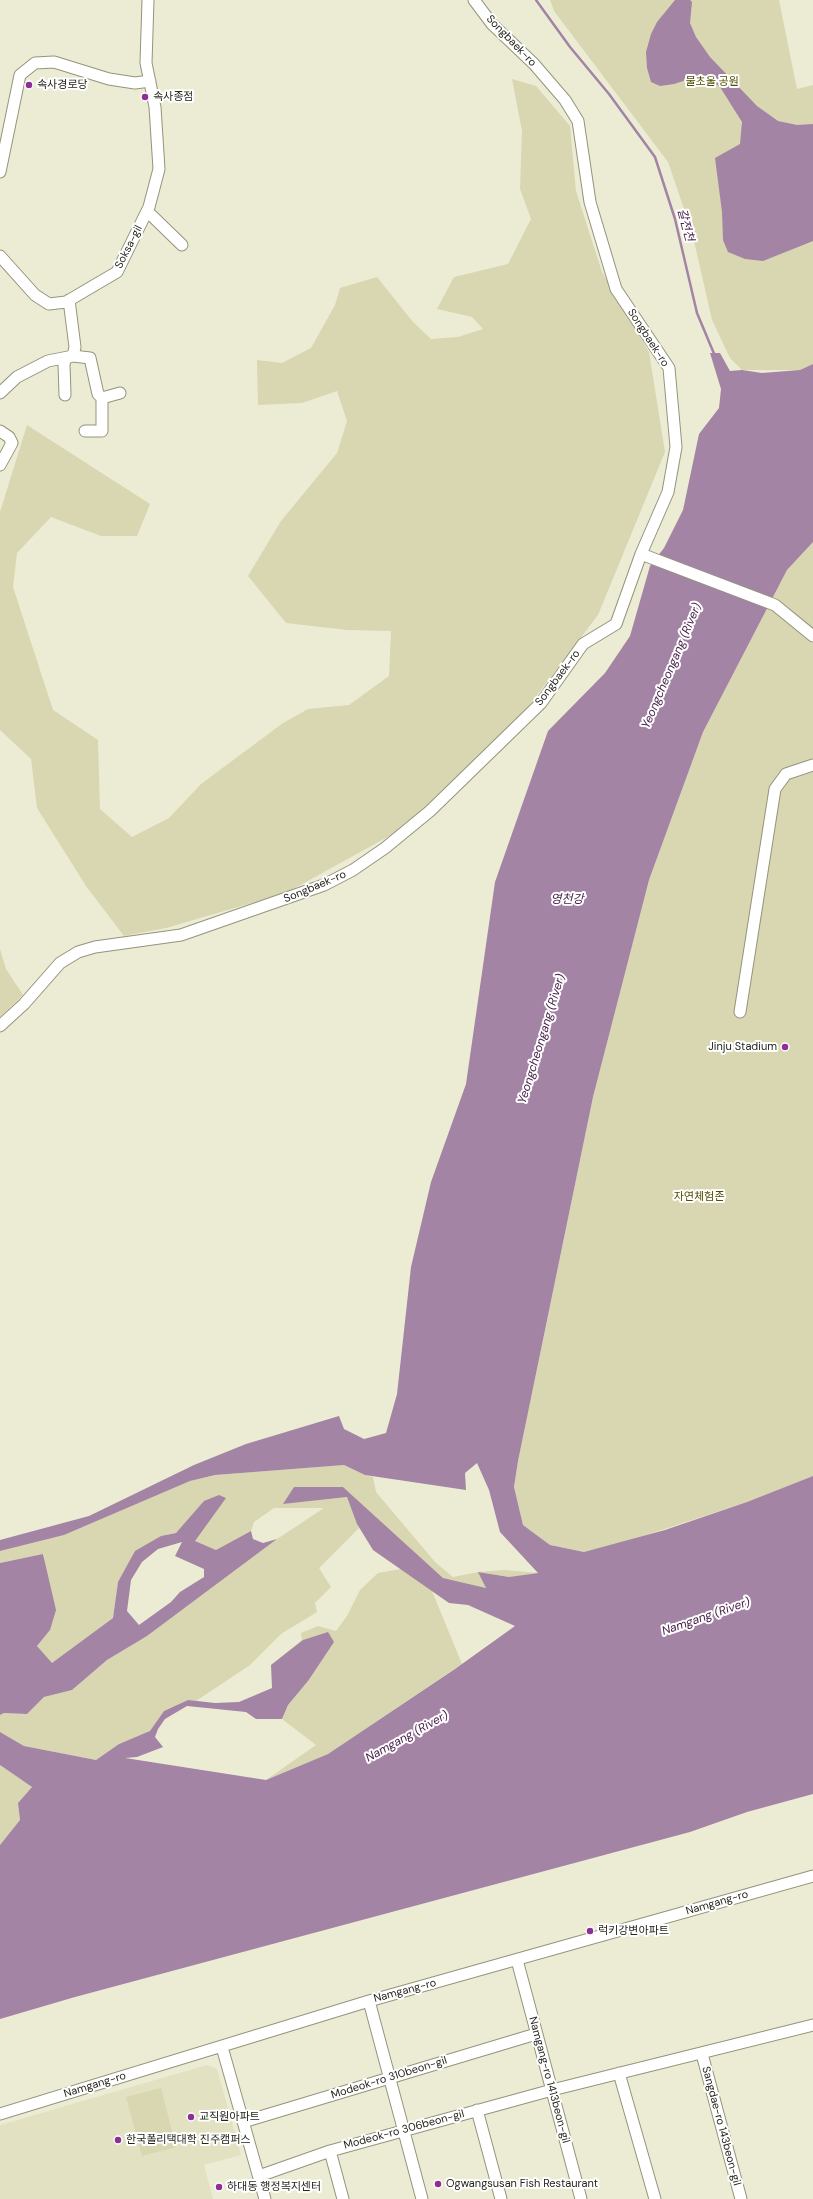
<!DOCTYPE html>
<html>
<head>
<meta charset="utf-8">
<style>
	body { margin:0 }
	canvas { display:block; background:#ececd5 }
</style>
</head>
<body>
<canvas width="813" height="2199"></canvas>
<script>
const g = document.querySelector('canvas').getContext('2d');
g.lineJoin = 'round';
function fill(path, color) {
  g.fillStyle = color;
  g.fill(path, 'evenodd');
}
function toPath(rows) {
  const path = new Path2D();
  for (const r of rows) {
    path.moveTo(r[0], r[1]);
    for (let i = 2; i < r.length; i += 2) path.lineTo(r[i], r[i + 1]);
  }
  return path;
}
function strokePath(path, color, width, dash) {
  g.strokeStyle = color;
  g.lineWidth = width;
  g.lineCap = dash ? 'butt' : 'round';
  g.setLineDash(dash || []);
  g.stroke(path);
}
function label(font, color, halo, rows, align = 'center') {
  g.font = font + ' "DM Sans","Noto Sans KR",sans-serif';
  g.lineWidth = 4;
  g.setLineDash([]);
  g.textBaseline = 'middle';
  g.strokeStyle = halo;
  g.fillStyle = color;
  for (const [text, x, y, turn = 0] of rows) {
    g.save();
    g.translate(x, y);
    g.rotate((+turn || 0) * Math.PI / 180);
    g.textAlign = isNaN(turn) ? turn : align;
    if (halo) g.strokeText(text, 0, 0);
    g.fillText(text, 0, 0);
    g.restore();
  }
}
fill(toPath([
	[207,2065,217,2069,241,2155,204,2165,213,2199,0,2199,0,2125]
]), '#e2e1c2');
fill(toPath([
	[550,0,779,0,797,89,813,85,813,364,800,370,742,370,730,358,712,320,692,232,668,162,554,11],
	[512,79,536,86,570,126,576,191,602,272,649,352,665,452,598,615,525,711,402,829,286,893,166,928,124,936,86,886,37,808,31,759,0,730,0,512,27,425,150,504,137,536,101,536,51,517,17,553,13,587,53,710,98,740,100,809,132,837,169,818,201,784,283,723,308,709,349,705,389,676,391,631,347,630,286,623,248,576,281,521,337,453,347,421,337,391,302,403,258,405,257,360,282,363,311,348,335,305,340,288,377,277,413,322,431,339,458,337,483,329,472,317,437,309,454,277,508,264,531,219,520,189,522,131],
	[813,542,813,1476,747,1502,622,1543,584,1552,550,1545,523,1525,514,1487,518,1461,593,1097,649,880,703,732,787,570],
	[0,949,6,969,23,995,0,1017],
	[344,1465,365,1475,373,1477,376,1492,435,1562,453,1577,478,1572,505,1570,539,1573,509,1577,479,1572,486,1588,443,1578,343,1487,283,1504,347,1497,359,1528,319,1568,331,1587,315,1603,317,1612,281,1634,250,1665,196,1701,188,1700,164,1711,151,1731,119,1744,96,1760,24,1746,0,1732,0,1715,4,1713,27,1714,44,1697,72,1690,107,1660,147,1636,277,1539,324,1508,274,1508,254,1522,251,1531,216,1550,195,1541,190,1519,176,1533,161,1536,118,1582,113,1618,52,1664,37,1646,50,1630,44,1554,0,1563,0,1551,64,1535,190,1481,215,1475],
	[401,1569,432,1591,462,1664,328,1754,266,1780,316,1745,282,1719,288,1705,308,1681,271,1665,302,1640,301,1633,318,1626,336,1631,347,1616,360,1590,378,1573],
	[0,1765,32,1787,18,1803,20,1820,0,1845],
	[161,2088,176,2147,142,2156,126,2097]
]), '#d8d7b1');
fill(toPath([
	[675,0,690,0,692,2,690,23,696,37,710,57,757,106,778,121,797,125,813,124,813,241,763,261,745,259,728,252,723,240,722,212,715,158,740,144,742,122,720,87,708,79,699,76,674,84,660,86,651,82,647,68,646,52,651,34,657,22],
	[710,353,720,353,730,371,742,370,762,373,800,370,813,364,813,542,787,570,703,732,649,880,593,1097,518,1461,514,1487,523,1525,550,1545,584,1552,665,1530,747,1502,813,1476,813,1794,747,1812,690,1832,75,1997,0,2019,0,1845,20,1820,18,1803,32,1787,0,1765,0,1732,24,1746,96,1760,119,1744,150,1731,164,1711,188,1700,215,1703,239,1702,272,1688,271,1665,303,1640,328,1632,334,1642,308,1681,288,1705,282,1719,256,1719,246,1712,187,1706,165,1719,158,1729,155,1737,163,1747,137,1757,125,1758,266,1780,328,1754,455,1669,515,1626,468,1605,449,1603,373,1550,357,1524,347,1497,283,1504,294,1487,343,1487,443,1578,486,1588,478,1572,509,1577,538,1573,500,1532,489,1490,477,1463,465,1473,466,1490,365,1475,344,1465,215,1475,190,1481,64,1535,0,1551,0,1540,89,1516,194,1465,246,1444,339,1416,344,1429,364,1439,386,1433,397,1394,411,1267,431,1182,466,1084,495,882,548,731,605,673,630,636,650,566,664,548,683,510,699,434,719,408,721,389],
	[219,1495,226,1498,195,1541,216,1550,251,1531,253,1539,263,1543,277,1539,147,1636,107,1660,72,1690,44,1697,27,1714,4,1713,0,1715,0,1563,43,1554,56,1610,50,1630,37,1646,52,1663,113,1618,118,1582,135,1551,161,1536,176,1533,204,1501],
	[182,1542,175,1556,204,1569,204,1577,180,1592,171,1602,139,1625,127,1611,131,1580,142,1562,158,1549]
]), '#a384a4');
strokePath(toPath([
	[536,0,570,47,609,94,655,157,675,219,697,313,715,356]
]), '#a384a4', 2.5);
const minor = toPath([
	[0,172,20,75,35,63,54,62,109,79,135,83,150,81],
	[147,211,182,245],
	[0,256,35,295,49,304,66,302,117,272,149,207,159,169,155,107,146,63,148,0],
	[73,356,90,358,98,394,102,398,102,431,85,431],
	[0,393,17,377,48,361,73,356,75,347,69,300],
	[65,395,64,364,66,358],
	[102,398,120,393],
	[0,431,9,437,12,443,0,465],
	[641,554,775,605,813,636],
	[740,1012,775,789,786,774,813,765],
	[0,1026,24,1004,60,963,78,952,95,947,181,935,324,885,353,870,385,848,430,811,541,703,583,644,616,624,641,554,668,492,676,447,669,368,616,289,590,202,578,121,565,100,534,64,492,24,474,0],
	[517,1960,581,2199],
	[369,2001,422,2199],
	[222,2047,265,2199],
	[702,2054,741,2199],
	[619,2073,655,2199],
	[477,2110,501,2199],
	[0,2114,369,2001,813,1876],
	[243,2122,536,2034],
	[330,2151,343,2199],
	[259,2176,330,2151,552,2090,813,2025]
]);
strokePath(minor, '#94947e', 13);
strokePath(minor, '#fff', 11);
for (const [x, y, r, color] of [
	[29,85,4,"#8f2e96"],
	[145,97,4,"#8f2e96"],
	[785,1047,4,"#8f2e96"],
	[590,1931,4,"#8f2e96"],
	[191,2117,4,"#8f2e96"],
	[118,2140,4,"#8f2e96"],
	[438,2184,4,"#8f2e96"],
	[219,2187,4,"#8f2e96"]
]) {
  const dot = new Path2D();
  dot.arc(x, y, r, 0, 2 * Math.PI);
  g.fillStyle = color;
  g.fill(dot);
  strokePath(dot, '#fff', 1.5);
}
label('11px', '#25251c', '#fff', [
	["Songbaek-ro",511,41,46],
	["Soksa-gil",129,247,-63],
	["Songbaek-ro",648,338,57],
	["Songbaek-ro",558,678,-53],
	["Songbaek-ro",315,887,-23],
	["Namgang-ro",717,1903,-16],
	["Namgang-ro",405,1991,-15],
	["Modeok-ro 310beon-gil",389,2078,-17],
	["Namgang-ro 1413beon-gil",549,2080,75],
	["Namgang-ro",95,2085,-17],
	["Sangdae-ro 143beon-gil",721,2126,75],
	["Modeok-ro 306beon-gil",404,2130,-15]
]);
label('11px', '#524e01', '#fff', [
	["물초울 공원",712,82],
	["자연체험존",699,1197]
]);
label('11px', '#25251c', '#fff', [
	["속사경로당",37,85],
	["속사종점",153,97],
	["Jinju Stadium",777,1047,"right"],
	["럭키강변아파트",598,1931],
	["교직원아파트",199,2117],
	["한국폴리택대학 진주캠퍼스",126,2140],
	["Ogwangsusan Fish Restaurant",446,2184],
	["하대동 행정복지센터",227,2187]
], 'left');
label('italic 12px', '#49214c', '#fff', [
	["갈전천",685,225,75],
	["Yeongcheongang (River)",672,666,-67],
	["영천강",567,900],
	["Yeongcheongang (River)",542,1039,-73],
	["Namgang (River)",706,1617,-19],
	["Namgang (River)",407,1737,-29]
]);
</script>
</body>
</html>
